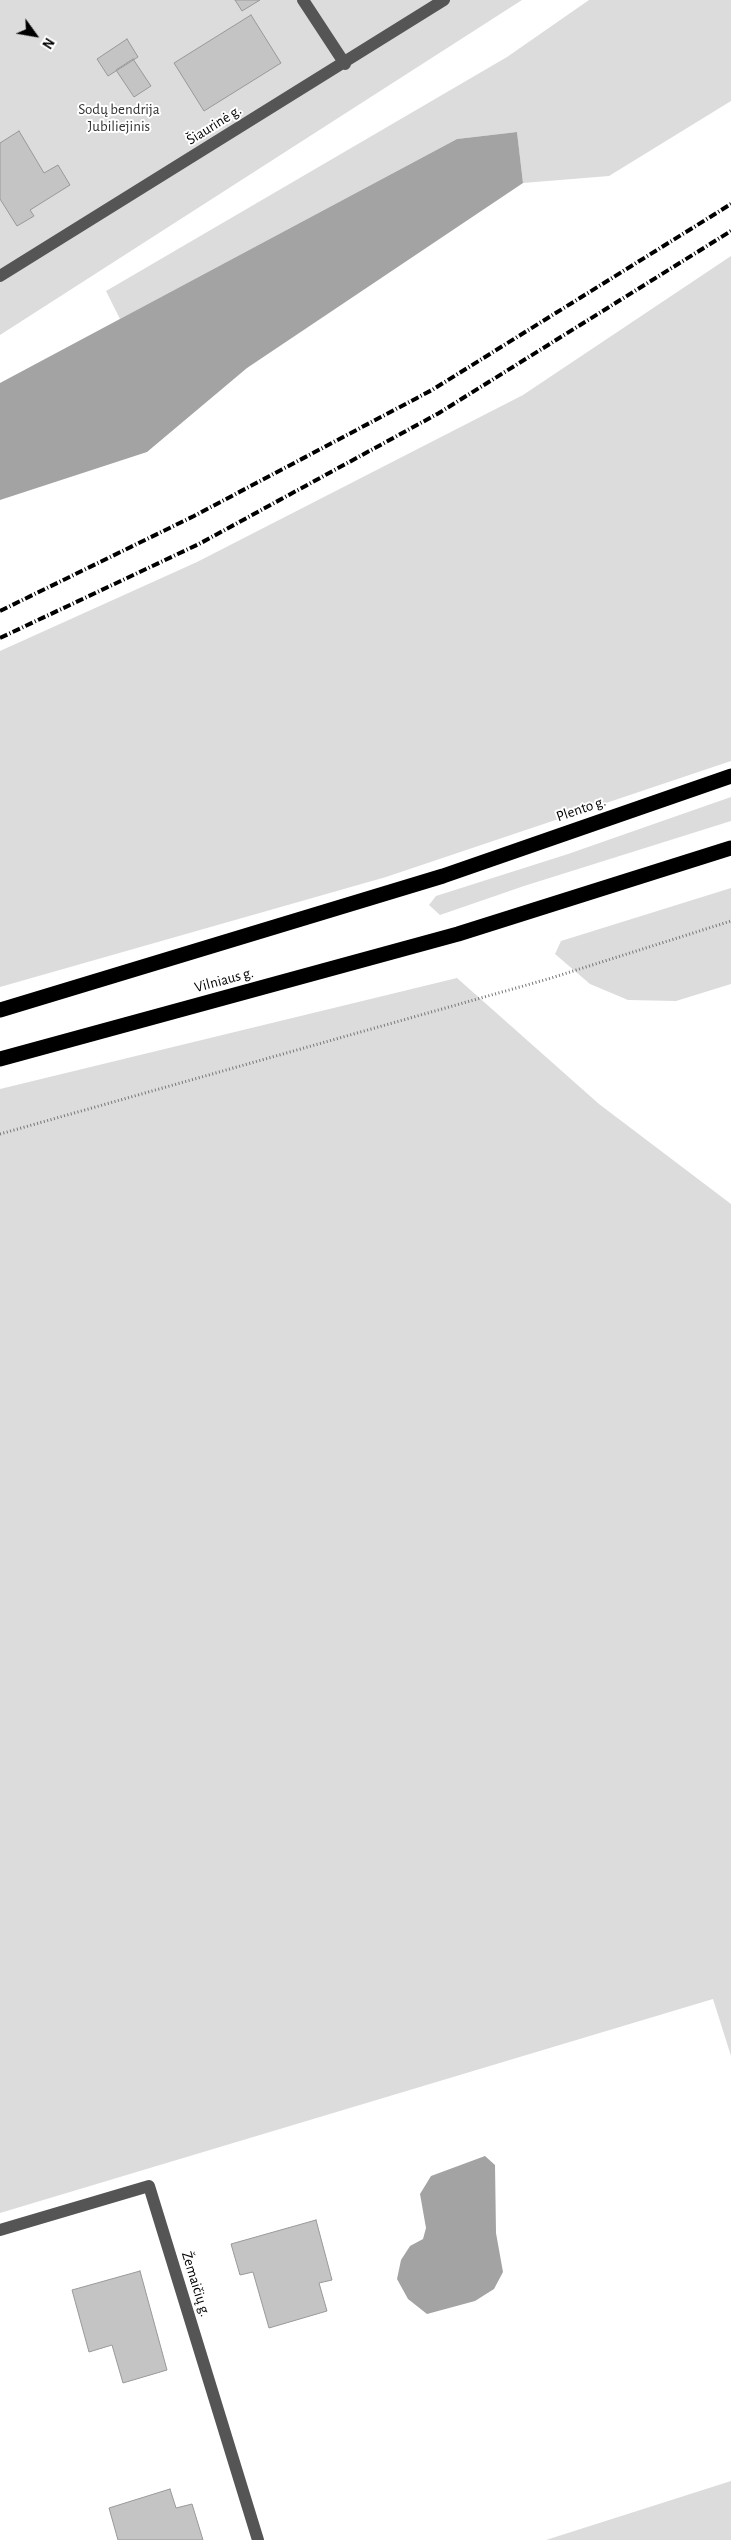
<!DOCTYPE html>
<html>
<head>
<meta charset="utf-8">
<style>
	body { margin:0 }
	#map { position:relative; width:731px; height:2540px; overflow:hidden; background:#fff; font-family:"Alegreya Sans",sans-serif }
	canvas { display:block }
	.north { position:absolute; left:10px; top:10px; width:50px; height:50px; -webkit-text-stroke:4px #fff; paint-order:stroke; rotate:122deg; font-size:14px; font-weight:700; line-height:20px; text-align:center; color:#000 }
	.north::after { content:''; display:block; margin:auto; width:18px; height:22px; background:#000; clip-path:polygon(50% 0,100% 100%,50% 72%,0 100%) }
</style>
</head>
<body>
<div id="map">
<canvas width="731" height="2540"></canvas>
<div class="north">N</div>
</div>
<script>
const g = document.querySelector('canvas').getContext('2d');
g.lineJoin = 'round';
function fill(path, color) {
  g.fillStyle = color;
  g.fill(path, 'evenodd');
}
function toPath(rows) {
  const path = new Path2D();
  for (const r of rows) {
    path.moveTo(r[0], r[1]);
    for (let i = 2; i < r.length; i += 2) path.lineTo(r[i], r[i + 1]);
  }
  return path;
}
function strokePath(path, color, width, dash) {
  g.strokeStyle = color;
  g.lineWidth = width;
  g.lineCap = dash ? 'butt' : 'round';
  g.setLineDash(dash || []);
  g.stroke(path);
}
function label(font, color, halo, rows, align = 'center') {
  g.font = font + ' "Alegreya Sans",sans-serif';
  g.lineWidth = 4;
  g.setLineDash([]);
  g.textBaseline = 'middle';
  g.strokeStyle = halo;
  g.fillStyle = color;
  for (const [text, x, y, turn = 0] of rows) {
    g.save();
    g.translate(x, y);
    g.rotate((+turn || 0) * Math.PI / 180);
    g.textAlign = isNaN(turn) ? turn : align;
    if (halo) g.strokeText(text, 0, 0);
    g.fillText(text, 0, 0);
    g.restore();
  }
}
fill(toPath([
	[0,0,522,0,0,335],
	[589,0,731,0,731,101,609,176,523,183,517,132,457,139,120,319,106,291,507,57],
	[731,256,731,761,386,877,0,987,0,651,197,562,523,395],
	[731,797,731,821,524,886,440,915,429,905,436,896,568,854],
	[731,888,731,984,676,1001,628,1000,590,984,555,954,561,941],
	[457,978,599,1104,731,1204,731,2056,713,1999,0,2213,0,1089],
	[731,2481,731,2540,546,2540]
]), '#dcdcdc');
fill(toPath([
	[517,132,523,183,247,368,147,452,0,500,0,383,457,139],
	[485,2156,495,2165,496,2233,503,2272,494,2289,475,2301,427,2314,408,2299,397,2279,401,2260,410,2246,423,2239,426,2228,420,2194,431,2176]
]), '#a3a3a3');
const building = toPath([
	[235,0,260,0,242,11,235,0],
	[251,15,281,63,204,111,174,63,251,15],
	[127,39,138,57,108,76,97,59,127,39],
	[133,59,151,86,134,97,116,70,133,59],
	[19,131,44,173,58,165,70,185,30,210,34,216,17,226,0,199,0,143,19,131],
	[316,2220,332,2280,319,2283,327,2311,269,2328,253,2272,240,2275,231,2244,316,2220],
	[140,2271,167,2370,123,2383,112,2345,89,2352,72,2290,140,2271],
	[170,2489,176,2508,192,2504,203,2540,118,2540,109,2508,170,2489]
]);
fill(building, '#c4c4c4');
strokePath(building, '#999', 1);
strokePath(toPath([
	[0,1134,548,979,731,921]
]), '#777', 3, [1, 2.5]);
strokePath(toPath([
	[303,0,345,64],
	[0,276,444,0],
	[0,2230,149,2186,258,2540]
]), '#555', 12);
strokePath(toPath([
	[0,1010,443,876,731,776],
	[0,1059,458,934,731,848]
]), '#000', 15);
strokePath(toPath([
	[0,611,194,516,432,390,731,204],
	[0,638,199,544,439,413,731,231]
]), '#000', 4, [8, 2.5, 1, 2.5]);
label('15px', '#333', '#fff', [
	["Sodų bendrija",119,109],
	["Jubiliejinis",119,126]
]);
label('15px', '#000', '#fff', [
	["Šiaurinė g.",214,125,-32],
	["Plento g.",581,809,-19],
	["Vilniaus g.",224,980,-15],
	["Žemaičių g.",196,2284,73]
]);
</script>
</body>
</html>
